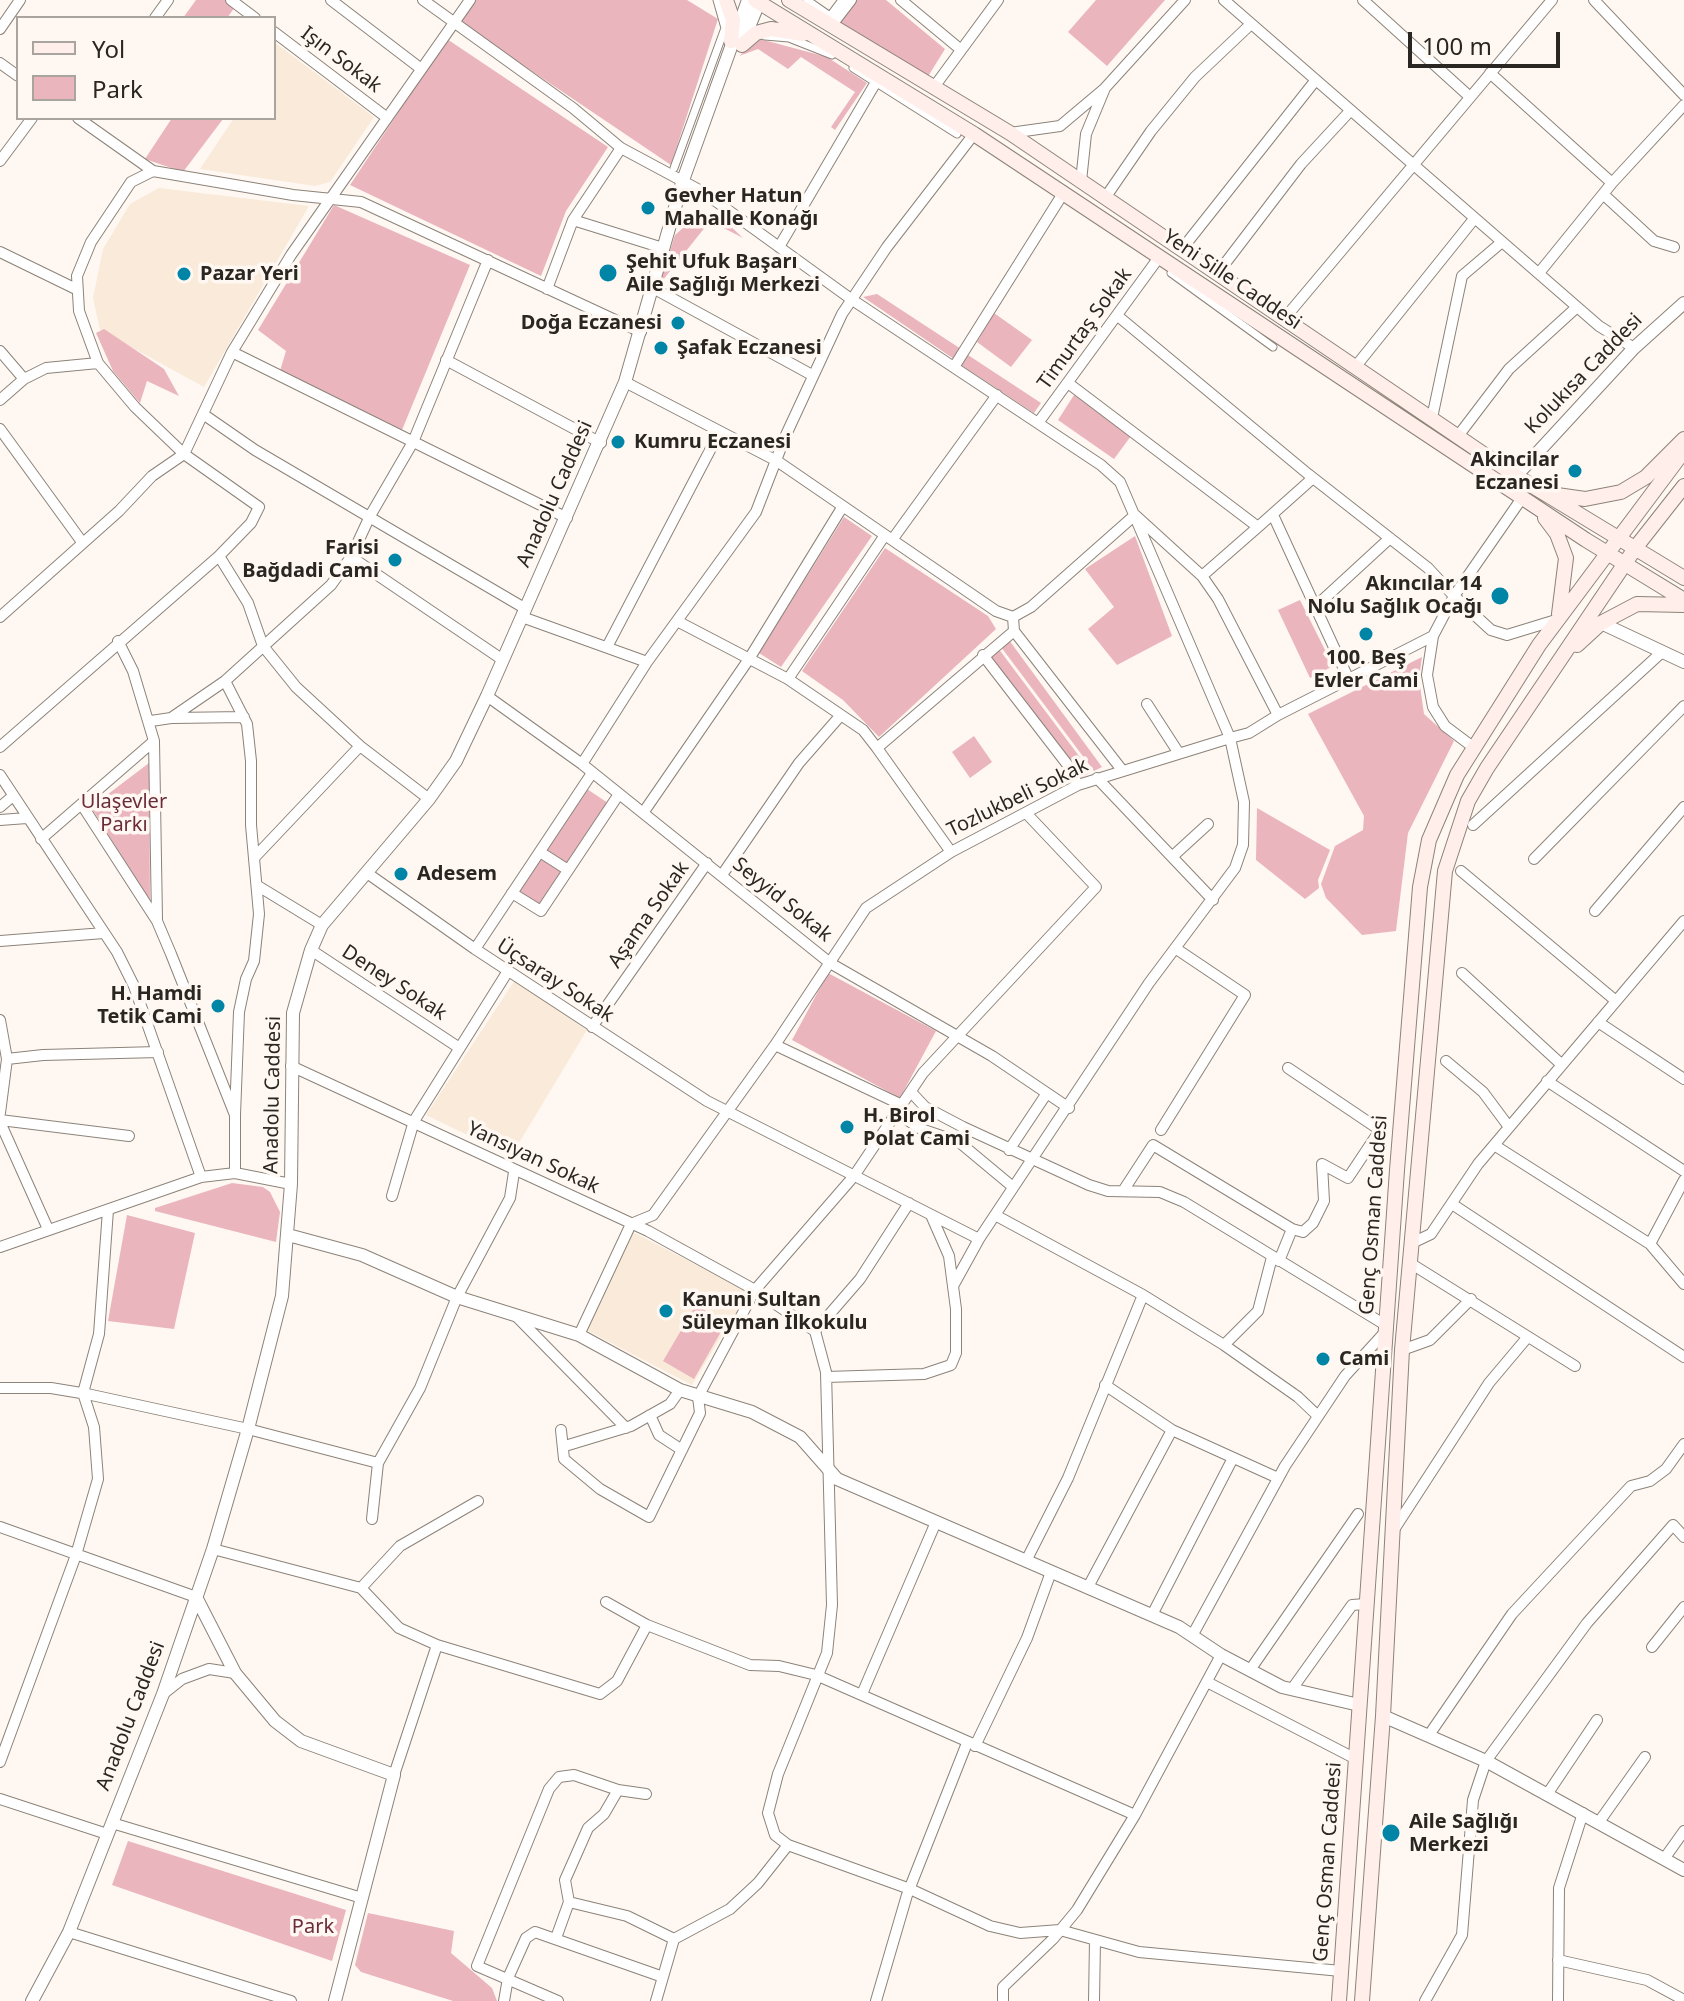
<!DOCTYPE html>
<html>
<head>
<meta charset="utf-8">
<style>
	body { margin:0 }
	#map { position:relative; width:1684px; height:2001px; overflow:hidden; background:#fff8f2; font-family:"Noto Sans",sans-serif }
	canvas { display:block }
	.legend { position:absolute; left:16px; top:16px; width:260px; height:104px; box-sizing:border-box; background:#fff8f2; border:2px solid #aaa49f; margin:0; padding:10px 14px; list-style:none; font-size:24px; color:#2a2622 }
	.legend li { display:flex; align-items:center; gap:16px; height:40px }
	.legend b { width:40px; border:2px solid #aaa49f }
	.scale { position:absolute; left:1408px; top:32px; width:152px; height:36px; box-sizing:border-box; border:4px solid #2a2622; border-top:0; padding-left:10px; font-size:24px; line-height:28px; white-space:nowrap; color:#2a2622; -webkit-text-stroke:6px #fff8f2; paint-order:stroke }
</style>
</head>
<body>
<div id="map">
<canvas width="1684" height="2001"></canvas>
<ul class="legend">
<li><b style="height:10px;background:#ffeee9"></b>Yol</li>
<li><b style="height:22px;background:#ebb5be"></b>Park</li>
</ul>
<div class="scale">100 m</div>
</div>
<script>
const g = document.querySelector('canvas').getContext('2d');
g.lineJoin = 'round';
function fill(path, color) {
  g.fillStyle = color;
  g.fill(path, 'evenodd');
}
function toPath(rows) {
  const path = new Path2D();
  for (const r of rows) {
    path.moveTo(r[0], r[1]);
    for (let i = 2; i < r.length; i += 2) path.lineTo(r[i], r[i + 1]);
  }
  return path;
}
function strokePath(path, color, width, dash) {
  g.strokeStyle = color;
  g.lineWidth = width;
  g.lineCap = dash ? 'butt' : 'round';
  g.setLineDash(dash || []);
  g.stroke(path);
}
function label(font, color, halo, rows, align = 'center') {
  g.font = font + ' "Noto Sans",sans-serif';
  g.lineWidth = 7;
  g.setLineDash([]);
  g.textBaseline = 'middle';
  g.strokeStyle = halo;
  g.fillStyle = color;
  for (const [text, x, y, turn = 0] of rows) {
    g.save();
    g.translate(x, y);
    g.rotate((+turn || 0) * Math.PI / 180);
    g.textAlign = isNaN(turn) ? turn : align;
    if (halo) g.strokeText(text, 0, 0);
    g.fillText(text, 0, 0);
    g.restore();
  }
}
fill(toPath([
	[274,42,374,117,330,182,315,186,200,169,234,118,274,118],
	[159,188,309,206,204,387,100,330,93,298,103,249,130,204],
	[515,980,587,1030,511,1156,426,1115],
	[633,1232,748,1292,692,1385,586,1330]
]), '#f9ead9');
fill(toPath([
	[196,0,225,0,235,7,227,18,183,18],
	[476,0,687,0,718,19,671,165,459,22],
	[857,0,886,0,945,49,927,78,839,24],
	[1096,0,1165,0,1107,66,1068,32],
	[447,39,608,147,566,211,541,276,350,185],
	[760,39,827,57,867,83,835,130,831,127,855,92,801,57,788,69,758,49,739,56],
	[172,118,223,119,183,172,145,159],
	[334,205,470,265,402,430,280,371,286,351,258,330],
	[706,217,726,222,743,238,710,221,659,285,675,235,692,220],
	[877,294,961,349,954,359,863,297],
	[994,313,1032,340,1011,367,977,342],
	[104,329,164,369,179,396,147,381,140,403,113,371,96,333],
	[968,355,1041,403,1034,413,961,365],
	[1074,395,1131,436,1114,459,1058,420],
	[844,517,872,536,781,667,759,653],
	[1135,536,1172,636,1117,665,1088,629,1114,607,1085,569],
	[885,548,988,616,996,629,879,737,843,700,802,671],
	[1300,600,1333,666,1310,678,1278,610],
	[1009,640,1102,767,1094,771,1001,647],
	[998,648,1091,772,1081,778,989,655],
	[1422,657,1419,679,1424,714,1454,741,1408,833,1396,931,1362,935,1326,898,1321,884,1335,846,1363,830,1364,816,1308,714],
	[974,736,992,762,970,778,952,752],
	[149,763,150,901,91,807],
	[587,789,608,803,541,906,519,891],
	[1257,808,1330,850,1318,880,1319,888,1305,899,1256,860],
	[828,973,936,1031,900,1098,792,1040],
	[232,1183,263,1187,270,1192,280,1212,276,1242,155,1211,155,1208],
	[127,1215,195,1233,174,1329,108,1321],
	[696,1305,726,1323,694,1379,663,1361],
	[128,1841,346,1910,332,1961,112,1885],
	[368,1913,454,1931,451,1953,492,1988,497,2001,453,2001,361,1972,355,1965]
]), '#ebb5be');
const pedestrian = toPath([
	[807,0,830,16,842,0],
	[765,36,789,38,832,55],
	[853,68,957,134],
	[674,168,725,28,717,0],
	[1171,273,1273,347]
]);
const minor = toPath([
	[231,0,255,18],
	[331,0,420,68],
	[423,0,573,108,621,148,703,192,851,299,1101,465,1120,482,1230,738,1249,733,1278,715,1433,636,1454,596,1428,568,1308,474,1119,317],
	[901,0,960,49],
	[1224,0,1599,326,1634,348],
	[1363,0,1470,97],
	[1594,0,1684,95],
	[155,18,168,0],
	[831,26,851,0],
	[0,29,20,0],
	[274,32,386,117],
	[0,63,18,76],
	[1490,73,1612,183],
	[934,87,998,0],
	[78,118,153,171,293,195,361,202,641,332],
	[1010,133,1060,126,1104,89],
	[0,161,32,118],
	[153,171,131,182,91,242,77,276,79,311,98,363,135,407,184,454,259,507,251,523,219,556,248,603,263,646,296,687,360,746,429,799],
	[1081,181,1086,134,1105,88,1185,0],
	[1603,194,1654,241,1674,247],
	[1105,198,1151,131,1195,77,1251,24],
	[573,220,663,248],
	[779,247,879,77],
	[1182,249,1315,81],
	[0,252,76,289],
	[1539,273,1612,183,1684,105],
	[1217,274,1301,164,1350,111],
	[653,288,812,375],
	[547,289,573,220,621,148],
	[1284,319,1552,0],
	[0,351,24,379],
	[232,352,291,255,470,0],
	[446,360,601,443],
	[1356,366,1474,219],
	[954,367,1064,192],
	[625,382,777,461,996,611,1013,617,1031,607,1135,515,1202,576,1258,527,1068,383],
	[0,400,24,379,46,368,98,363],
	[203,414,255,450,526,609],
	[1432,418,1462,276,1502,242],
	[1038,423,1160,256],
	[0,429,82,542],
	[1458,436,1509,369,1577,307],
	[1522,498,1454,596,1491,630,1507,635,1556,620],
	[1273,515,1349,680],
	[1258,527,1313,478],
	[892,540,997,395],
	[351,557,503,660],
	[1202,576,1218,599,1278,715],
	[1315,607,1390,538],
	[0,617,119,511,152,476,184,454,232,352,567,518],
	[522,617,647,662],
	[677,621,788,679,863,730,877,748],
	[1014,631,1122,770],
	[1433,636,1427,675,1433,707,1445,726,1473,747],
	[607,647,719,433],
	[983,655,1067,764,1078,785],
	[788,679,885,535],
	[225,681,247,724,251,761,251,825,259,914,254,961,246,979,239,1012,235,1115],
	[487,696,582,764,830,963,992,1056,1069,1108],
	[1147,704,1178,752],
	[173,718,244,717],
	[151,721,171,718,225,681,331,585,351,557,370,516,413,442,488,260],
	[154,741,157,919],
	[0,747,219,556],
	[582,764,647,662,756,512,785,437,842,314,887,247,974,134],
	[0,775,117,952,134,986,201,1177,235,1173,291,1184],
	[1097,778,1213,900],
	[82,805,157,921,171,954,235,1115,235,1173],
	[0,807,13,796],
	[643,813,749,659,843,506],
	[0,820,27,818],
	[1473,825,1662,652],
	[41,839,154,741,133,671,118,641],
	[540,852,568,870],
	[951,852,877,748,1014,631,1013,617],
	[1173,856,1208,824],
	[254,858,360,746],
	[1534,859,1684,706],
	[1461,871,1616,1001],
	[367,873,475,949,707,1101,979,1239],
	[722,875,799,763,841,715],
	[258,886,322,925],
	[512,893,541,911,619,794],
	[1595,911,1684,807],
	[0,941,104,933],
	[475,949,592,773],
	[311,950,458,1047],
	[1462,973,1562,1065],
	[0,1020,7,1059,0,1113],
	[1598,1022,1684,1079],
	[592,1027,707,863],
	[775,1045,902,1105,906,1119,921,1129,959,1142,1013,1187],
	[7,1059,43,1055,158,1052],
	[1446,1061,1483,1092,1509,1127],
	[291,1066,648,1231,755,1290,815,1331,826,1372,832,1605,827,1653,778,1774,768,1813,775,1835,788,1845,910,1889,990,1926,1020,1933,1060,1930,1139,1952,1341,1971],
	[1288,1068,1380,1130,1348,1178,1322,1164],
	[1547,1081,1684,1171],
	[911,1092,925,1107,963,1127,1089,1185,1108,1191,1160,1192,1184,1202,1387,1326],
	[0,1120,129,1136],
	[0,1122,48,1229],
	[1161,1130,1245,995,1175,948],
	[1494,1145,1650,1244,1684,1180],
	[1009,1150,1047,1093],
	[1123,1191,1153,1145,1292,1229,1279,1261],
	[392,1196,414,1121,508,971],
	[1452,1204,1684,1357],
	[995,1215,1143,1295,1224,1345,1298,1397,1318,1416],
	[1292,1229,1303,1232,1313,1223,1324,1201,1322,1164],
	[1412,1243,1431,1234,1478,1164,1684,921],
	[1650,1244,1684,1284],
	[0,1247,201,1177],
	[1410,1263,1575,1366],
	[518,1318,626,1428],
	[815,1331,860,1279,909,1203],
	[579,1335,631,1224,653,1215,775,1045,866,908,951,852,1078,785,1230,738,1244,802,1243,845,1235,868,1149,983,979,1239,953,1286],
	[1224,1345,1258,1311,1272,1257],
	[1402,1350,1430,1340,1471,1299],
	[826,1377,924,1374,951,1365,956,1353,956,1309,949,1256,931,1215],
	[1105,1385,1172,1430,1278,1478],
	[0,1388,51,1388,87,1394,248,1429,378,1463],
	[650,1415,659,1435,682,1450],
	[561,1430,564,1459,600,1489,649,1517,700,1413,698,1397,755,1290,854,1176,923,1073,1096,887,1026,813],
	[565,1446,631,1426,670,1404,680,1390],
	[372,1519,378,1463,420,1388,457,1297,510,1198,514,1172],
	[0,1527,196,1597],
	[1395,1528,1489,1383,1526,1339],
	[213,1549,361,1588,399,1628,437,1645,600,1694,617,1681,647,1625,606,1602],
	[1026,1561,1068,1478,1143,1295],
	[1088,1587,1172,1430],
	[361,1588,400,1546,478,1501],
	[1152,1615,1233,1458],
	[647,1625,750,1665,779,1666,816,1675,1135,1815],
	[1192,1636,1285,1466,1345,1376,1385,1332],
	[1652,1647,1684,1607],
	[1250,1670,1358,1514],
	[1207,1682,1356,1759],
	[1292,1689,1352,1605,1366,1604],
	[163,1694,182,1679,209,1669,235,1673],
	[862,1694,936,1522],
	[1429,1735,1512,1614,1631,1486,1650,1481,1666,1469,1684,1444],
	[975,1746,1027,1638,1051,1572],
	[0,1762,76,1555,98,1479,94,1427,83,1393,99,1334,108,1210],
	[394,1775,437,1645],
	[1548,1793,1597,1720],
	[0,1799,107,1834],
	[1599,1822,1645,1757],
	[112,1823,362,1898],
	[1664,1859,1684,1831],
	[569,1902,627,1916,674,1939,730,1909,758,1883,788,1845],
	[69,1932,291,2001],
	[556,1938,569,1902,565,1880,588,1828,604,1814,618,1790],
	[1558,1960,1647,1980,1684,2000],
	[504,2001,508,1978,526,1938,535,1932,663,1977],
	[558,2001,477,1966,549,1789,559,1777,574,1775,618,1790,646,1794],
	[656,2001,674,1939],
	[876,2001,907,1895,967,1743],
	[1003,2001,1003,1987,1053,1939,1077,1910,1135,1815,1221,1655],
	[1094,2001,1095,1940],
	[1425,2001,1462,1935,1473,1800,1486,1761,1587,1623,1673,1525,1684,1537],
	[1558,2001,1559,1888,1583,1813]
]);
const tertiary = toPath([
	[742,44,760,0],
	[1516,476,1634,348,1684,303],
	[1601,623,1684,662],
	[288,1235,362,1255,457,1297,579,1335,680,1390,752,1412,800,1437,837,1479,1179,1627,1221,1655,1282,1687,1359,1705],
	[196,1597,235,1673,275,1721,301,1741,394,1775,335,2001],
	[1383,1716,1486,1761,1684,1870],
	[32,2001,69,1932,163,1694,213,1549,248,1429,282,1296,291,1184,293,1013,311,950,322,925,429,799,456,761,487,696,625,382,682,183,748,0]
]);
const secondary = toPath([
	[726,0,733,20,731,41],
	[755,0,974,134,1586,540,1684,600],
	[789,0,1010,133,1516,476,1684,578],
	[742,45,756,33,771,29,803,34],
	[1557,495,1585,499,1621,492,1646,477,1684,439],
	[1545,518,1557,534,1566,558,1559,614],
	[1577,645,1601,623,1637,604,1684,605],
	[1339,2001,1397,1170,1420,887,1429,840,1457,775,1539,645,1684,451],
	[1362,2001,1383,1716,1402,1350,1445,871,1468,801,1487,768,1636,547,1684,486]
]);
strokePath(pedestrian, '#8c8379', 9);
strokePath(minor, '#8c8379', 12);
strokePath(tertiary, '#8c8379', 14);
strokePath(secondary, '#8c8379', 16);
strokePath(pedestrian, '#fff', 7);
strokePath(minor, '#fff', 10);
strokePath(tertiary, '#fff', 12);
strokePath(secondary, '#ffeee9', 14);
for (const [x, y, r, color] of [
	[648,208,8,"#0085a7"],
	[608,273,10,"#0085a7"],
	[184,274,8,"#0085a7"],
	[678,323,8,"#0085a7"],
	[661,348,8,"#0085a7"],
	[618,442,8,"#0085a7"],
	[1575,471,8,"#0085a7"],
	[395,560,8,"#0085a7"],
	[1500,596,10,"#0085a7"],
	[1366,634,8,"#0085a7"],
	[401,874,8,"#0085a7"],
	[218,1006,8,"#0085a7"],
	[847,1127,8,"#0085a7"],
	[666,1311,8,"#0085a7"],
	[1323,1359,8,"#0085a7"],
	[1391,1833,10,"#0085a7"]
]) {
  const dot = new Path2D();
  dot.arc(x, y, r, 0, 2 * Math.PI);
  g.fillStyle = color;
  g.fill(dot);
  strokePath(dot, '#fff8f2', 3);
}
label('20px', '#2a2622', '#fff8f2', [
	["Işın Sokak",341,60,37],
	["Yeni Sille Caddesi",1232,280,34],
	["Timurtaş Sokak",1085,329,-54],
	["Kolukısa Caddesi",1584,374,-46],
	["Anadolu Caddesi",555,494,-66],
	["Tozlukbeli Sokak",1018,798,-26],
	["Seyyid Sokak",782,900,39],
	["Aşama Sokak",649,915,-55],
	["Üçsaray Sokak",555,981,33],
	["Deney Sokak",394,983,33],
	["Anadolu Caddesi",273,1095,-89],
	["Yansıyan Sokak",533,1158,25],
	["Genç Osman Caddesi",1374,1215,-86],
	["Anadolu Caddesi",131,1716,-69],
	["Genç Osman Caddesi",1328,1862,-86]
]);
label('bold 20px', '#2a2622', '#fff8f2', [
	["Gevher Hatun",664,196],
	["Mahalle Konağı",664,219],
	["Şehit Ufuk Başarı",626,262],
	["Aile Sağlığı Merkezi",626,285],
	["Pazar Yeri",200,274],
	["Doğa Eczanesi",662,323,"right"],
	["Şafak Eczanesi",677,348],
	["Kumru Eczanesi",634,442],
	["Akincilar",1559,460,"right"],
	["Eczanesi",1559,483,"right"],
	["Farisi",379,548,"right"],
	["Bağdadi Cami",379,571,"right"],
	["Akıncılar 14",1482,584,"right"],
	["Nolu Sağlık Ocağı",1482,607,"right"],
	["100. Beş",1366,658,"center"],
	["Evler Cami",1366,681,"center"],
	["Adesem",417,874],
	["H. Hamdi",202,994,"right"],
	["Tetik Cami",202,1017,"right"],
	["H. Birol",863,1116],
	["Polat Cami",863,1139],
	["Kanuni Sultan",682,1300],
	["Süleyman İlkokulu",682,1323],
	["Cami",1339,1359],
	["Aile Sağlığı",1409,1822],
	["Merkezi",1409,1845]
], 'left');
label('20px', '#6b2b3b', '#fff8f2', [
	["Ulaşevler",124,802],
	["Parkı",124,825],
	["Park",313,1927]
]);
</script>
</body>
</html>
